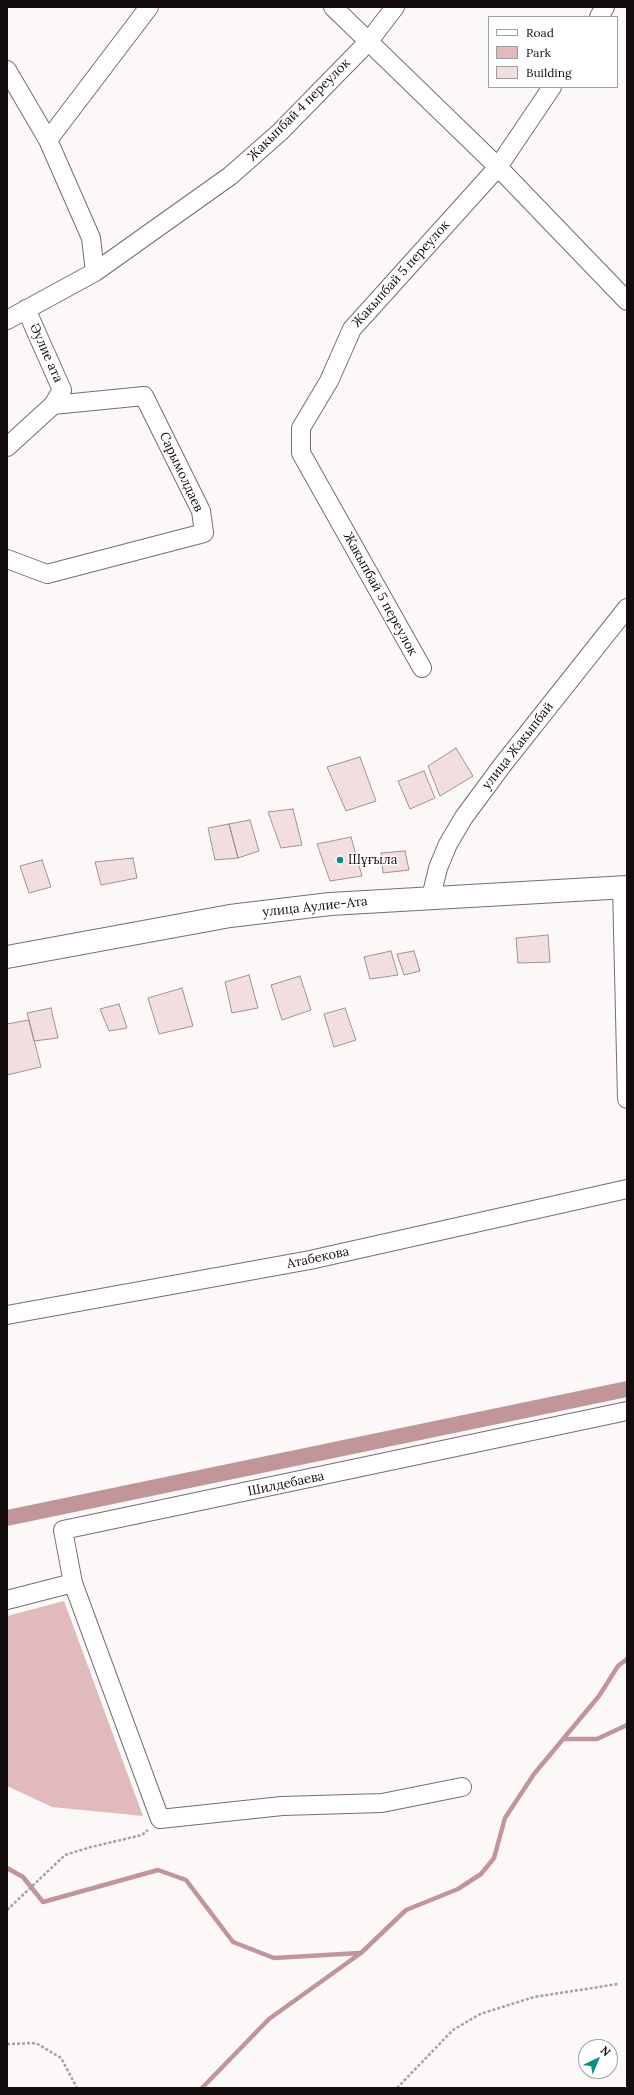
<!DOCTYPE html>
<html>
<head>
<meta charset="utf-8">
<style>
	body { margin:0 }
	#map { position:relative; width:634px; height:2095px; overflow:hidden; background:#fcf8f8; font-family:Lora,serif }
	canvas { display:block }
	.frame { position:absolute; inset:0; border:8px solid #130c0d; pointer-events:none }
	.legend { position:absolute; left:488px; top:16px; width:130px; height:72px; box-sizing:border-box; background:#fff; border:1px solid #a19e9e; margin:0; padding:5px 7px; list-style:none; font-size:12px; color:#130c0d }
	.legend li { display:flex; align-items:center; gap:8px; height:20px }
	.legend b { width:20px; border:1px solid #a19e9e }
	.north { position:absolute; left:578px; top:2039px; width:40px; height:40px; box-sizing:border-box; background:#fff; border:1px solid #a19e9e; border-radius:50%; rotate:44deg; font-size:11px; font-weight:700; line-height:16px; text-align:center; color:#130c0d }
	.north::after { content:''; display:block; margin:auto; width:14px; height:18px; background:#07917b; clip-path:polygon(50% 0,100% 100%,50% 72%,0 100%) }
</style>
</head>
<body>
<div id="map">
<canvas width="634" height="2095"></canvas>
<div class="frame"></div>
<ul class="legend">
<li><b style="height:5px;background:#fff"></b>Road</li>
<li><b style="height:11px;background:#e1babd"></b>Park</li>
<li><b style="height:11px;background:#f2dee0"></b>Building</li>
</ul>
<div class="north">N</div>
</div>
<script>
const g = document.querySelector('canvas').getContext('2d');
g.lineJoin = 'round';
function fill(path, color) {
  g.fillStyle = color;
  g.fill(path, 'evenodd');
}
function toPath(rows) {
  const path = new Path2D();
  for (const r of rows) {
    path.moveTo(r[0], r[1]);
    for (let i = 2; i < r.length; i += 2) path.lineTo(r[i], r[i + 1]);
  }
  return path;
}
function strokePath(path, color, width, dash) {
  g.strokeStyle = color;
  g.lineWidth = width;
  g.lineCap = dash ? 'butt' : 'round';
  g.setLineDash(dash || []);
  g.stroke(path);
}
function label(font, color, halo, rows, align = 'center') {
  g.font = font + ' Lora,serif';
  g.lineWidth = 3;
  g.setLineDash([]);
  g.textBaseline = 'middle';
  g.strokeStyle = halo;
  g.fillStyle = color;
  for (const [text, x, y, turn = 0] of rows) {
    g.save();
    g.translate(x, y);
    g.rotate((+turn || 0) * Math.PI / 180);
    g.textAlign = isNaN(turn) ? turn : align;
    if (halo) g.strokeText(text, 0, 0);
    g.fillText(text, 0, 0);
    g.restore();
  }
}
fill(toPath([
	[64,1601,143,1816,52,1807,7,1786,7,1616]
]), '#e1babd');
strokePath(toPath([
	[563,1739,597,1739,627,1725],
	[7,1868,23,1877,43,1902,158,1870,186,1880,233,1942,274,1958,360,1953],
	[202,2088,269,2019,361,1953,406,1910,458,1889,481,1874,494,1858,505,1818,534,1774,599,1696,618,1666,627,1659]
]), '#c2959a', 4.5);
strokePath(toPath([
	[7,1518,627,1389]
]), '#c2959a', 16);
const building = toPath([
	[456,748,473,776,440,796,428,766,456,748],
	[360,757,376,801,346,811,327,767,360,757],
	[424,771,435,798,410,809,398,781,424,771],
	[293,809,302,845,281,848,268,812,293,809],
	[250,820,259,851,238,858,229,824,250,820],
	[229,824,238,858,215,860,208,828,229,824],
	[351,837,362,876,330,881,317,844,351,837],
	[405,851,409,870,383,873,381,853,405,851],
	[133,858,137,878,101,885,95,862,133,858],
	[42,860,51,887,29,893,20,866,42,860],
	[548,935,550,962,518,963,516,938,548,935],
	[391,951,398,975,370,979,364,957,391,951],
	[414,951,420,971,404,975,397,954,414,951],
	[249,975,258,1008,232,1013,225,982,249,975],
	[300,976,311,1010,282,1020,271,985,300,976],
	[182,988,193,1026,159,1034,148,998,182,988],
	[119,1004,127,1028,109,1031,100,1009,119,1004],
	[51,1008,58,1038,34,1041,27,1013,51,1008],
	[345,1008,356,1040,334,1047,324,1014,345,1008],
	[29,1020,41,1067,7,1075,7,1024,29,1020]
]);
fill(building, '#f2dee0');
strokePath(building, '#a39192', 1);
const street = toPath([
	[333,7,498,167,627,301],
	[599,17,605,7],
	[7,70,48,140,91,238,95,272],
	[48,140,149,7],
	[7,320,95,272,230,176,280,132,369,41,395,7],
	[7,447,53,405,62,390,26,309],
	[7,559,47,574,204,533,201,511,144,396,53,405],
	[422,668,301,453,301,428,329,381,352,329,498,167,552,87],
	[622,887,627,1099],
	[431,897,438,868,448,844,464,817,504,763,627,608],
	[7,1315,310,1260,627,1189],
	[73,1583,160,1819,282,1806,382,1803,462,1787],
	[7,1600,73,1583,63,1530,627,1411]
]);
const secondary = toPath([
	[7,957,230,916,330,904,627,887]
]);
strokePath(street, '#7c6b6c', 20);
strokePath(secondary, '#7c6b6c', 24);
strokePath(toPath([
	[7,1910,65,1855,91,1847,142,1835,148,1830],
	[7,2044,36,2043,61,2058,77,2088],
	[397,2088,453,2030,480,2014,534,1997,618,1984]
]), '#a6a1a2', 2.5, [3, 2]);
strokePath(street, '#fff', 18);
strokePath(secondary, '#fff', 22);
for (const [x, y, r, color] of [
	[340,860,4,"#07917b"]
]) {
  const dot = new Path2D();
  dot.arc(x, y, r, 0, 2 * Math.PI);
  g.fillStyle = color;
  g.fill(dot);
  strokePath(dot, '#fff', 1.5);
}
label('13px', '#130c0d', '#fff', [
	["Жакыпбай 4 переулок",299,110,-45],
	["Жакыпбай 5 переулок",401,274,-48],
	["Әулие ата",46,353,66],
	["Сарымолдаев",181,472,65],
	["Жакыпбай 5 переулок",380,594,61],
	["улица Жакыпбай",518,746,-52],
	["улица Аулие-Ата",315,907,-6],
	["Атабекова",318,1258,-12],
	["Шилдебаева",286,1484,-12]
]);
label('13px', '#130c0d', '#fff', [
	["Шұғыла",348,860]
], 'left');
</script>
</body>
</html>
